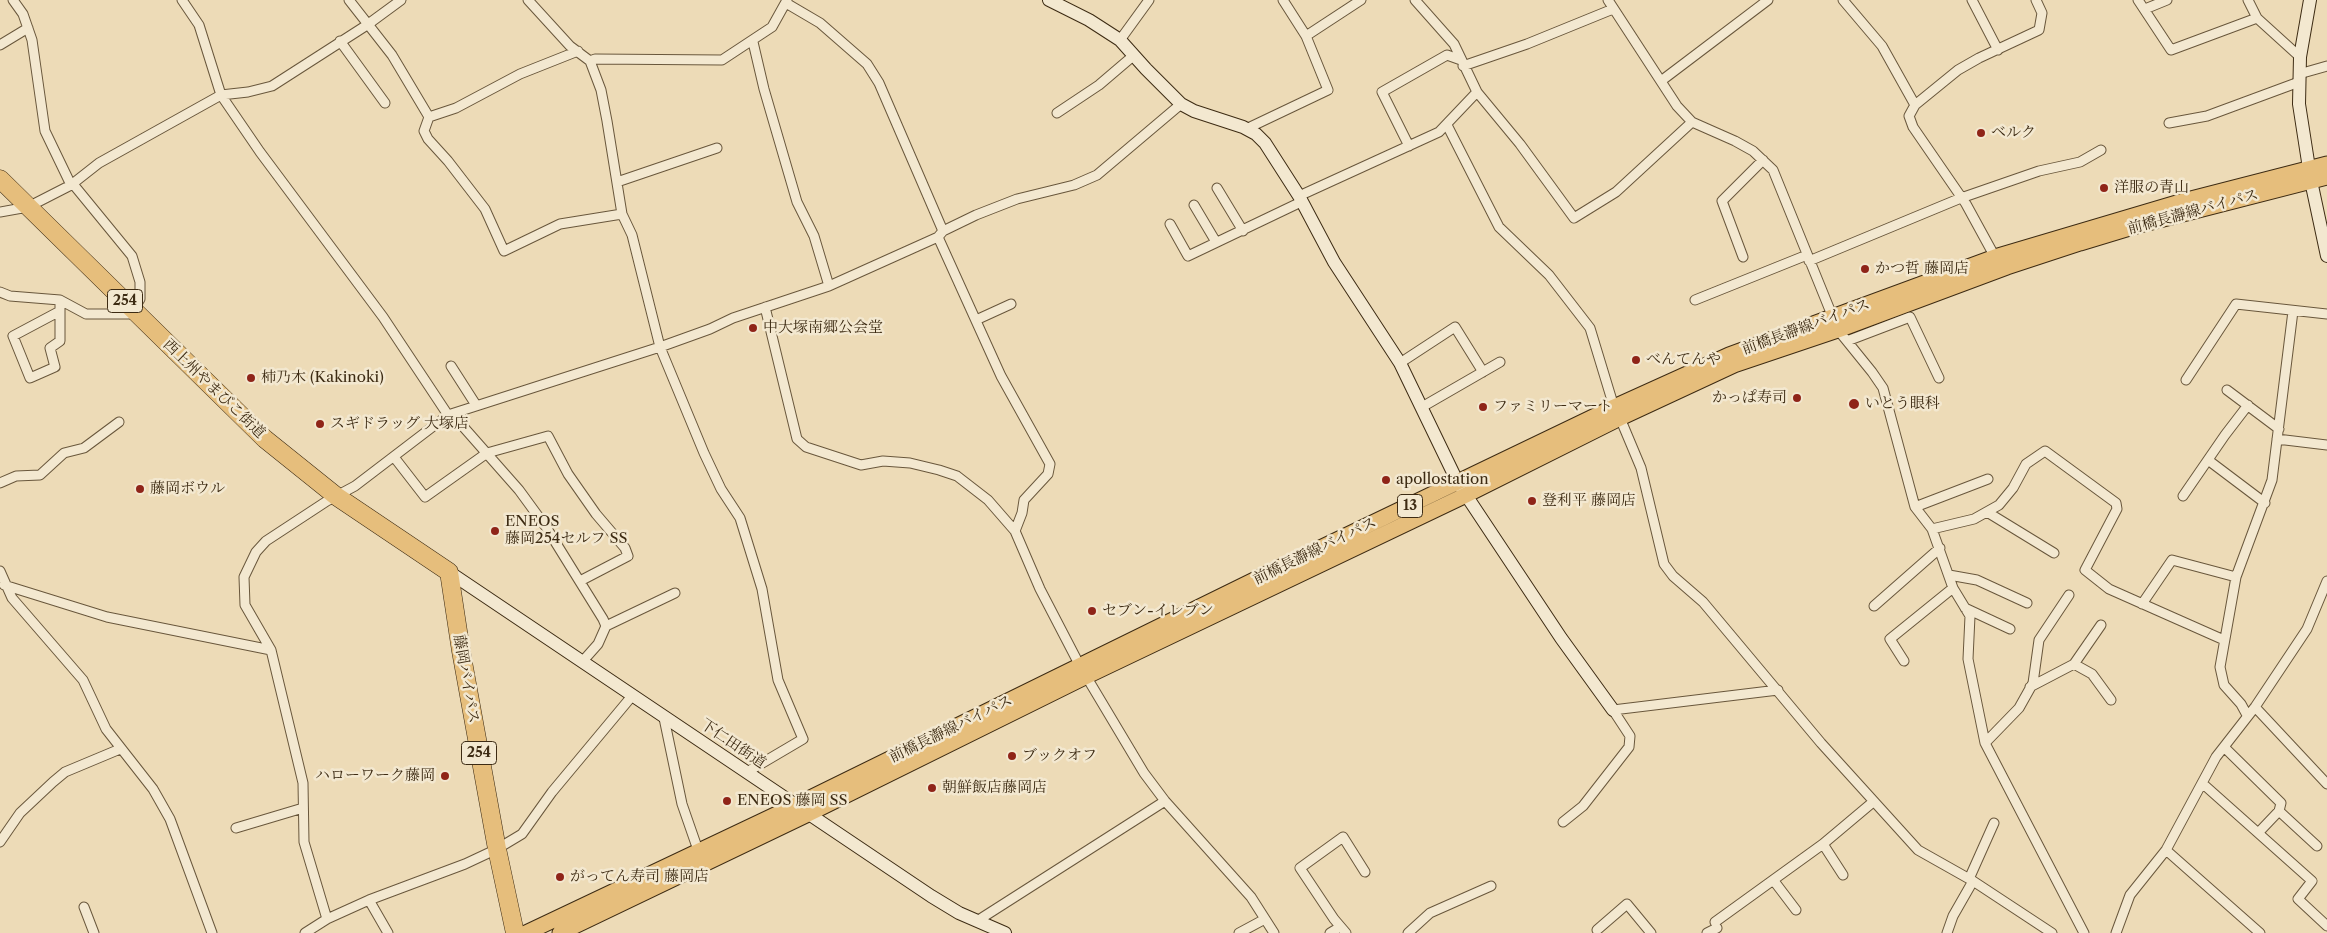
<!DOCTYPE html>
<html>
<head>
<meta charset="utf-8">
<style>
	body { margin:0 }
	canvas { display:block; background:#eddbb7 }
</style>
</head>
<body>
<canvas width="2327" height="933"></canvas>
<script>
const g = document.querySelector('canvas').getContext('2d');
g.lineJoin = 'round';
function toPath(rows) {
  const path = new Path2D();
  for (const r of rows) {
    path.moveTo(r[0], r[1]);
    for (let i = 2; i < r.length; i += 2) path.lineTo(r[i], r[i + 1]);
  }
  return path;
}
function strokePath(path, color, width, dash) {
  g.strokeStyle = color;
  g.lineWidth = width;
  g.lineCap = dash ? 'butt' : 'round';
  g.setLineDash(dash || []);
  g.stroke(path);
}
function label(font, color, halo, rows, align = 'center') {
  g.font = font + ' "Libre Caslon Text","Noto Serif JP",serif';
  g.lineWidth = 5;
  g.setLineDash([]);
  g.textBaseline = 'middle';
  g.strokeStyle = halo;
  g.fillStyle = color;
  for (const [text, x, y, turn = 0] of rows) {
    g.save();
    g.translate(x, y);
    g.rotate((+turn || 0) * Math.PI / 180);
    g.textAlign = isNaN(turn) ? turn : align;
    if (halo) g.strokeText(text, 0, 0);
    g.fillText(text, 0, 0);
    g.restore();
  }
}
const street = toPath([
	[13,0,23,14,32,40,45,131,71,185],
	[182,0,199,25,221,95,260,152,383,317,448,415],
	[349,0,392,55,429,117,424,131,428,139,448,161,485,209,504,251,560,224,622,214],
	[528,0,570,46,590,61,601,90,607,121,622,214,632,235,660,347,704,453,721,489,740,518,762,589,778,680,803,739,747,772],
	[1283,0,1306,36],
	[1608,0,1677,106,1692,122,1735,141,1753,151,1773,170,1838,330,1872,372,1883,388,1915,507,1932,529,1953,588,1970,616,1968,659,1985,743,2084,933],
	[1843,0,1882,46,1915,105],
	[1972,0,1998,50],
	[2138,0,2171,50,2257,18],
	[2248,0,2257,18,2300,57],
	[786,3,820,23,867,64,879,83,943,231],
	[2145,9,2167,0],
	[1120,40,1149,0],
	[340,41,385,103],
	[753,42,764,89,797,202,814,236,829,286],
	[0,45,28,28],
	[590,61,595,59,722,60,772,27,787,0],
	[1463,66,1527,44,1613,9],
	[2299,74,2327,66],
	[1661,81,1768,0],
	[1477,92,1520,144,1574,218,1616,192,1692,122],
	[1057,113,1099,85,1133,56],
	[429,117,456,108,520,74,578,51],
	[2169,123,2207,116,2299,82],
	[1447,125,1499,227,1549,275,1590,328,1614,407],
	[1246,129,1328,90,1306,36,1361,0],
	[1409,146,1382,92,1447,55,1461,60],
	[617,182,717,148],
	[1217,188,1243,231],
	[1299,196,1439,132,1477,92,1454,44,1415,0],
	[1194,205,1216,242],
	[0,212,28,207,71,185,99,163,221,95,248,92,272,86,367,25,401,0],
	[1170,224,1188,256,1301,202],
	[938,237,1001,376,1050,464,1048,474,1024,500,1022,513,1015,531],
	[1743,257,1722,201,1763,160],
	[1995,257,1966,204,1913,127,1909,116,1915,105,1958,70,1979,58,2039,30,2042,13,2036,0],
	[1809,261,1961,198,2039,171,2080,162,2101,150],
	[0,292,10,296,60,300,86,314,129,314,133,310,140,299,140,282,132,256,73,184],
	[60,300,60,341,50,348,55,367,30,378,13,336,60,311],
	[1695,300,1807,255],
	[765,307,797,439,806,447,861,465,883,461,910,463,939,470,957,476,988,500,1015,531,1040,589,1080,666,1144,773,1165,801,1251,897,1274,933],
	[976,320,1011,304],
	[1847,341,1910,317,1939,378],
	[1400,363,1455,327,1483,372],
	[451,366,476,405],
	[2186,380,2236,304,2327,314],
	[2227,390,2279,429],
	[1422,407,1500,362],
	[452,414,519,490,546,527,603,619,606,626,598,644,582,662],
	[1620,418,1641,468,1664,564,1673,576,1703,602,1821,743,1918,850,1973,881,2052,933],
	[2277,439,2327,445],
	[394,457,425,497,487,453,548,436,568,474,596,514,625,548,628,556,580,581],
	[2208,460,2265,503],
	[0,483,16,476,40,475,64,453,84,448,119,422],
	[2183,496,2225,435,2248,405],
	[1915,507,1988,479],
	[1987,512,2054,553],
	[1932,529,1974,519,1999,505,2013,488,2026,464,2045,451,2116,503,2117,509,2085,570,2109,589,2224,640],
	[0,571,12,598,83,680,106,729,153,789,170,819,212,933],
	[1949,575,1977,580,2027,603],
	[4,585,107,617,271,650],
	[2142,604,2172,560,2236,577],
	[1874,606,1940,548],
	[1965,608,2010,629],
	[606,626,675,593],
	[1904,661,1890,639,1953,588],
	[2074,664,2092,674,2111,700],
	[2030,687,2074,664,2101,625],
	[2255,707,2327,784],
	[2247,715,2241,704,2224,685,2220,667,2236,577,2272,480,2293,311],
	[664,718,682,804,698,850],
	[1985,743,2019,708,2033,683,2039,640,2069,595],
	[2224,747,2281,803,2279,811,2259,832],
	[2202,783,2312,881,2298,899,2327,926],
	[2279,811,2317,846],
	[1563,822,1583,806,1629,747,1630,736,1613,710,1778,690],
	[236,828,303,808],
	[0,842,20,813,53,782,65,772,120,749],
	[1823,844,1843,875],
	[2166,850,2260,933],
	[1969,879,1994,823],
	[1774,881,1796,910],
	[369,900,388,933],
	[84,907,94,933],
	[327,919,304,842,303,783,271,650,245,605,244,577,256,552,266,541,327,501,355,486,448,415,660,347,710,329,733,318,829,286,938,237,943,231,976,215,1017,199,1074,185,1097,175,1181,104],
	[977,921,1165,801],
	[1715,922,1823,844,1873,802],
	[1597,930,1627,904,1651,933],
	[305,933,327,919,369,900,465,864,497,849,522,834,552,792,632,696],
	[1239,933,1265,919],
	[1330,933,1340,927],
	[1346,933,1334,919,1300,868,1343,837,1365,872],
	[1408,933,1430,913,1491,886],
	[1707,933,1717,928],
	[1947,933,1953,916,1973,881],
	[2116,933,2130,895,2166,850,2216,757,2255,707,2307,629,2327,581]
]);
const secondary = toPath([
	[1049,0,1089,20,1120,40,1146,69,1181,104,1194,111,1243,127,1256,134,1265,143,1299,196,1334,262,1400,363,1458,483,1561,638,1613,710],
	[2310,0,2300,57,2299,104,2311,181,2327,256],
	[449,572,931,896,959,913,1005,933]
]);
const primary = toPath([
	[526,933,794,806,1285,565,1614,407,1729,355,1995,257,2187,200,2327,164],
	[560,933,808,814,1087,676,1466,495,1620,418,1734,365,1838,330,2007,267,2080,243,2136,226,2327,177]
]);
const highway = toPath([
	[0,179,265,439,336,496,449,572,461,651,497,849,515,933]
]);
strokePath(street, '#69573c', 11);
strokePath(secondary, '#3d2b13', 14);
strokePath(primary, '#3d2b13', 17);
strokePath(highway, '#3d2b13', 19);
strokePath(street, '#f3e8d0', 9);
strokePath(secondary, '#f3e8d0', 12);
strokePath(primary, '#e6be7c', 15);
strokePath(highway, '#e6be7c', 18);
for (const [x, y, r, color] of [
	[1981,133,5,"#8f2418"],
	[2104,188,5,"#8f2418"],
	[1865,269,5,"#8f2418"],
	[753,328,5,"#8f2418"],
	[1636,360,5,"#8f2418"],
	[251,378,5,"#8f2418"],
	[1797,398,5,"#8f2418"],
	[1854,404,6,"#8f2418"],
	[1483,407,5,"#8f2418"],
	[320,424,5,"#8f2418"],
	[1386,480,5,"#8f2418"],
	[140,489,5,"#8f2418"],
	[1532,501,5,"#8f2418"],
	[495,531,5,"#8f2418"],
	[1092,611,5,"#8f2418"],
	[1012,756,5,"#8f2418"],
	[445,776,5,"#8f2418"],
	[932,788,5,"#8f2418"],
	[727,801,5,"#8f2418"],
	[560,877,5,"#8f2418"]
]) {
  const dot = new Path2D();
  dot.arc(x, y, r, 0, 2 * Math.PI);
  g.fillStyle = color;
  g.fill(dot);
  strokePath(dot, '#f3e8d0', 2);
}
for (const [x, y, w] of [
	[125,301,35],
	[1410,506,25],
	[479,753,35]
]) {
  const box = new Path2D();
  box.roundRect(x - w / 2, y - 11.5, w, 23, 4);
  g.fillStyle = '#f3e8d0';
  g.fill(box);
  strokePath(box, '#3d2b13', 1);
}
label('bold 14px', '#3d2b13', null, [
	["254",125,301],
	["13",1410,506],
	["254",479,753]
]);
label('15px', '#3d2b13', '#f3e8d0', [
	["ベルク",1991,133],
	["洋服の青山",2114,188],
	["かつ哲 藤岡店",1875,269],
	["中大塚南郷公会堂",763,328],
	["べんてんや",1646,360],
	["柿乃木 (Kakinoki)",261,378],
	["かっぱ寿司",1787,398,"right"],
	["いとう眼科",1865,404],
	["ファミリーマート",1493,407],
	["スギドラッグ 大塚店",330,424],
	["apollostation",1396,480],
	["藤岡ボウル",150,489],
	["登利平 藤岡店",1542,501],
	["ENEOS",505,522],
	["藤岡254セルフ SS",505,539],
	["セブン-イレブン",1102,611],
	["ブックオフ",1022,756],
	["ハローワーク藤岡",435,776,"right"],
	["朝鮮飯店藤岡店",942,788],
	["ENEOS 藤岡 SS",737,801],
	["がってん寿司 藤岡店",570,877]
], 'left');
label('15px', '#3d2b13', '#f3e8d0', [
	["前橋長瀞線バイパス",2193,212,-15],
	["前橋長瀞線バイパス",1806,327,-20],
	["西上州やまびこ街道",214,389,44],
	["前橋長瀞線バイパス",1315,551,-26],
	["藤岡バイパス",466,679,80],
	["前橋長瀞線バイパス",951,729,-26],
	["下仁田街道",733,744,34]
]);
</script>
</body>
</html>
